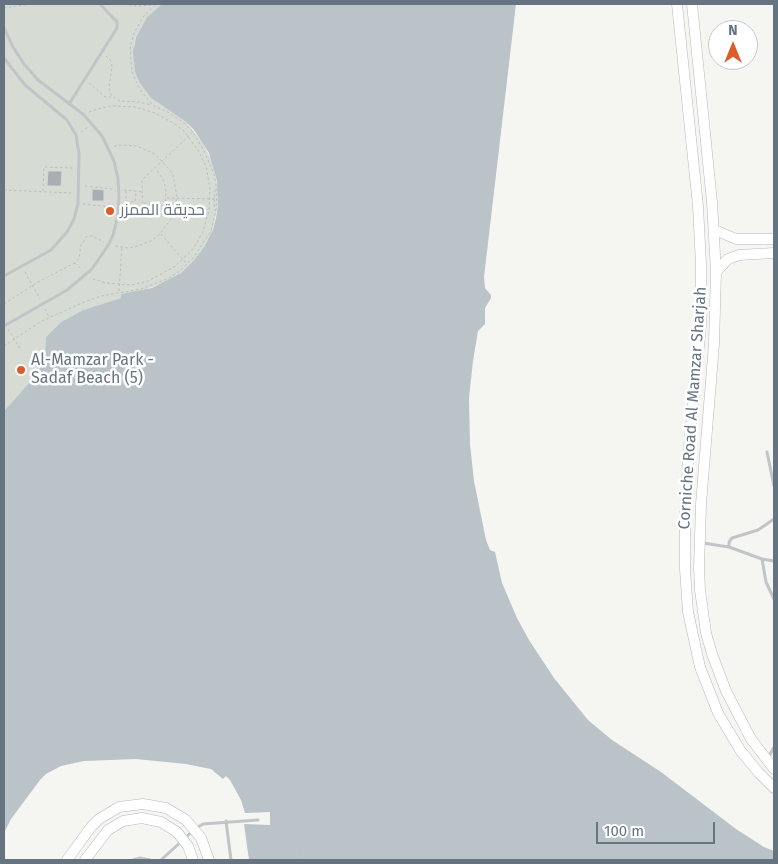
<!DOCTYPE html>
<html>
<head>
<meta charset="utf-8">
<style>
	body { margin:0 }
	#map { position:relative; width:778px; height:864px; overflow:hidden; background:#f5f6f2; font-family:"Fira Sans",sans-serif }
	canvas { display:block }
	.frame { position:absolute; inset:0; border:5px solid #667482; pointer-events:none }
	.north { position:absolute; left:708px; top:20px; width:50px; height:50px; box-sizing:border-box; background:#fff; border:1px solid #c2c7cd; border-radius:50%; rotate:0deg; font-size:14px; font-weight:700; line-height:20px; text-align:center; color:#667482 }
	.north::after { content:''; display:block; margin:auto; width:18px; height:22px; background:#dc5c2c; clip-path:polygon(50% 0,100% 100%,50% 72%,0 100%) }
	.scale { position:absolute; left:596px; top:822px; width:119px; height:22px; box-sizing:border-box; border:2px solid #667482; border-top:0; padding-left:6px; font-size:15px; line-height:18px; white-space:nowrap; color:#667482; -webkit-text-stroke:4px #fff; paint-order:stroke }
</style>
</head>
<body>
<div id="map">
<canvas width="778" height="864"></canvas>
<div class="frame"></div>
<div class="north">N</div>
<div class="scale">100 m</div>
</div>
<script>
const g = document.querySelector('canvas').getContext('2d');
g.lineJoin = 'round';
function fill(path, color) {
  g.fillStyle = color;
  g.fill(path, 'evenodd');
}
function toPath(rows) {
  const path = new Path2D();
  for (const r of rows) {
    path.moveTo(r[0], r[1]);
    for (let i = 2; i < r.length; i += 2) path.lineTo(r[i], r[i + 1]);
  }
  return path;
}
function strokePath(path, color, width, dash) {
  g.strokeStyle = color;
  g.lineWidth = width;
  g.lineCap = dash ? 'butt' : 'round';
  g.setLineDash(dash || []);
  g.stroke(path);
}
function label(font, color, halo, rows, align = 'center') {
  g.font = font + ' "Fira Sans",Cairo,sans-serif';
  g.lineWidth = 5;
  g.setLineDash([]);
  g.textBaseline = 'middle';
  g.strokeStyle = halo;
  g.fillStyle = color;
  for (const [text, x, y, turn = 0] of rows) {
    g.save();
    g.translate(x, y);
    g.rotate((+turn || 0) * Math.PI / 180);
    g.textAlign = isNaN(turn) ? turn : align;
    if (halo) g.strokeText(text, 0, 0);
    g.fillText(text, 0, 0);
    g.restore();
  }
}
fill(toPath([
	[4,4,162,4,147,17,136,37,134,44,135,72,139,82,151,98,186,122,203,143,213,163,219,194,218,204,213,230,204,247,194,260,181,273,163,283,142,291,122,294,121,298,83,310,61,322,46,337,45,353,42,364,36,375,4,411]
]), '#d6dcd3');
fill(toPath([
	[162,4,516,4,484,277,485,288,491,295,491,298,485,308,485,324,478,331,473,361,469,398,470,444,474,481,486,540,490,550,495,552,502,583,517,618,529,640,554,678,588,720,612,740,661,772,736,829,764,847,774,851,774,860,249,860,244,824,270,825,270,812,245,813,241,800,230,780,226,776,223,779,211,769,186,764,136,759,84,761,61,766,46,774,40,780,11,819,4,833,4,411,36,375,42,364,45,353,46,337,61,322,83,310,121,298,121,294,152,288,181,273,194,260,204,247,213,230,216,218,218,204,217,181,209,153,194,130,186,122,151,98,139,82,135,72,133,52,136,37,147,17]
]), '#b9c3c8');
const building = toPath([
	[48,171,62,171,61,186,47,186,48,171],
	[92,189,104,190,104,201,92,201,92,189]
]);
fill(building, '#a8aeb4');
strokePath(building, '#d7d7d5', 1);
const secondary = toPath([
	[677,4,698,206,701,265,701,325,689,446,685,513,685,569,688,612,700,667,718,713,740,750,758,772,774,788],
	[692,4,712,202,716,272,714,344,701,504,699,568,700,590,706,633,712,654,726,691,751,739,774,769],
	[715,230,736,239,774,239],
	[716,272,728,259,739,255,774,253],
	[67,860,91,827,99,819,119,807,143,804,166,808,186,820,201,838,209,860],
	[85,860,108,830,123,821,142,818,161,822,177,832,188,846,193,860]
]);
strokePath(secondary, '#b4b8bc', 11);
strokePath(toPath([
	[124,4,136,6,153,5],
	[4,8,31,4],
	[106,56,111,61,112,66,109,88,112,97,120,101,139,102,152,105],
	[89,83,105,97,111,97],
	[89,112,101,108,113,106,135,107,155,113,173,123,184,131,199,152,206,166,210,189,209,210,203,232,193,249,174,267,148,281,131,285,106,283,90,278],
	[81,132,88,127],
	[114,146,122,145,137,146,155,154,169,169,173,175,177,197,171,219,160,234,151,241,135,247,128,248,115,246],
	[85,186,113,189],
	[4,190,72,193],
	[124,190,143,192],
	[43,191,44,167,73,168],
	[126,191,126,201,135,202,136,193],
	[167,198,215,199],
	[144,203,153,204,160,210],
	[83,204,112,207],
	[216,210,214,210,215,190,216,190],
	[124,216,149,218,154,217,160,212,165,202,166,192,164,181,156,169],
	[143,218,142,180,193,132],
	[161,234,186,263],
	[75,263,82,270],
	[25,272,40,299],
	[119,291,122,248],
	[4,304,38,282,75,263,79,258,81,245,87,236,92,236,104,242],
	[45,309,49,317],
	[8,329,21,350],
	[4,346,40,322,84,302,101,296,141,289,169,278,180,271,193,258,211,231,216,210,217,190,214,174,204,151,193,132,184,123,168,112,154,106,149,101,139,88,132,72,130,48,134,33,143,17,156,4],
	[286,860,286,853],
	[299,860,300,853],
	[313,860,313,854],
	[326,860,326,854],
	[340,860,340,855],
	[353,860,353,855]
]), '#bbbdbf', 1, [2.5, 2.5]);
strokePath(toPath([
	[4,28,13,47,24,64,38,80,84,115,102,136,114,161,118,179,119,197,118,215,113,235,109,244,92,269,67,290,4,326],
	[4,58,25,85,67,120,76,135,79,153,78,204,74,219,67,232,51,250,4,276],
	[69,104,117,28,117,22,100,4],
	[767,452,774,486],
	[703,543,729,547,762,559,774,561],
	[729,547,729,542,732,538,758,530,774,519],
	[762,559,766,582,774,599],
	[768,758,774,747],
	[226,821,231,860],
	[133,860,140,858,150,860],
	[161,860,195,829,203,824,258,820]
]), '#c1c5c8', 3);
strokePath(secondary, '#fff', 10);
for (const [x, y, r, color] of [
	[110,211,5,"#dc5c2c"],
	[21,370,5,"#dc5c2c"]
]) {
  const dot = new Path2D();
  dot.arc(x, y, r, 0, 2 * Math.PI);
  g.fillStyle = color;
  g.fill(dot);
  strokePath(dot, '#fff', 2);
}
label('16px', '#667482', '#fff', [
	["حديقة الممزر",120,211],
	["Al-Mamzar Park -",31,361],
	["Sadaf Beach (5)",31,379]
], 'left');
label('16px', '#667482', '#fff', [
	["Corniche Road Al Mamzar Sharjah",693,408,-86]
]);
</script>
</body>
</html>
